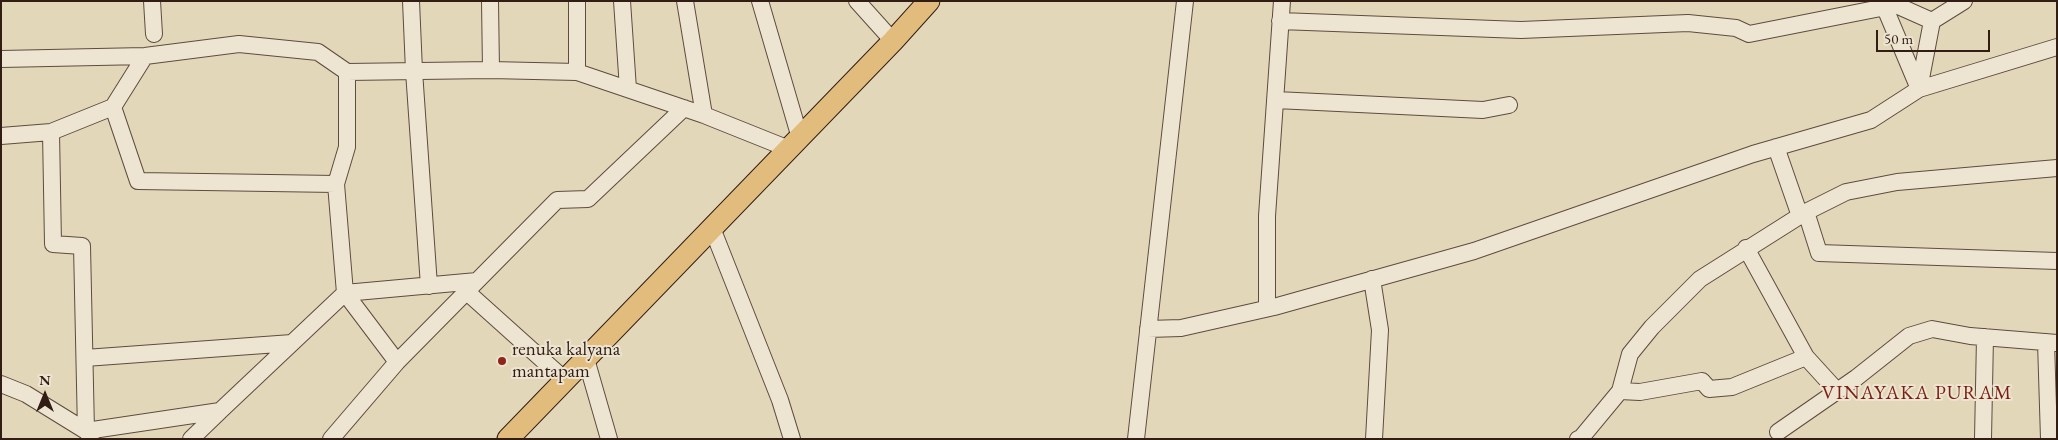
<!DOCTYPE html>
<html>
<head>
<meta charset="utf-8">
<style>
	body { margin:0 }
	#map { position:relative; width:2058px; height:440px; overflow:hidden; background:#e3d7ba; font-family:"EB Garamond",serif }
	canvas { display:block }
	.frame { position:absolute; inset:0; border:2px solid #311d14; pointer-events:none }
	.north { position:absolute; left:20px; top:370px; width:50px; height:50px; -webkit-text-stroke:4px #ede5d2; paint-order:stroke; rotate:0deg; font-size:14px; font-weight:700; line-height:20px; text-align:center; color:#311d14 }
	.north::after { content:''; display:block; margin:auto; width:18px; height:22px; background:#311d14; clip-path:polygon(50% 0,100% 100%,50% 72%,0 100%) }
	.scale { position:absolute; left:1876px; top:30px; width:114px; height:22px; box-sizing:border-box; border:2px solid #311d14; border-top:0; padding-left:6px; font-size:15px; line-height:18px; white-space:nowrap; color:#311d14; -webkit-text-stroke:4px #ede5d2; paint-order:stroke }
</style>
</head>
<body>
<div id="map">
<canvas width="2058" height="440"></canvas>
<div class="frame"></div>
<div class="north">N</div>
<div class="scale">50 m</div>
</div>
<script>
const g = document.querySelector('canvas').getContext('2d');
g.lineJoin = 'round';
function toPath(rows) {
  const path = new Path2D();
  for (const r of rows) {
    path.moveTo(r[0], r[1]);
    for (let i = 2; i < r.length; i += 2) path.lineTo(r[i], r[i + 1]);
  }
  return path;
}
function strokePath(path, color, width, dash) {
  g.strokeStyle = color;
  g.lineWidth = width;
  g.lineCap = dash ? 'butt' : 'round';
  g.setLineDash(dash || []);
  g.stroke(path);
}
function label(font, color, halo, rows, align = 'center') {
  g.font = font + ' "EB Garamond",serif';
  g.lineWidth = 4;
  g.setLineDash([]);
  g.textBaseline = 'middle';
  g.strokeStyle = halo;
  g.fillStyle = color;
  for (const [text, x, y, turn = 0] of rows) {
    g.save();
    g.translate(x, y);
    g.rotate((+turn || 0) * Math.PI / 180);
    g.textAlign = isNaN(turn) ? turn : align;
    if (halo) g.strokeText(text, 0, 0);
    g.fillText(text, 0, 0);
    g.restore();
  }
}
const minor = toPath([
	[152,1,154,34],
	[411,1,414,71,429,286],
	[622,1,628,89],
	[685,1,704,115],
	[760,1,800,138],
	[857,1,893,41],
	[1882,1,1919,89,2057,47],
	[1280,21,1521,30,1688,23,1736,28,1749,34,1896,5,1932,21],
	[145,56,113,107,138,181,336,184],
	[1,59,145,56,239,44,318,52,347,72],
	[491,70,577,72,577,1],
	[577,72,704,115,789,149],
	[1276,100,1483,110,1509,105],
	[51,132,113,107],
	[1,136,51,132,53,244,82,246,86,431,91,436],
	[1776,147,1800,216],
	[1806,212,1819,253,2057,261],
	[712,228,780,400,792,439],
	[1746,248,1806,357],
	[1372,279,1380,330,1374,439],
	[467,292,565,380],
	[1267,308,1267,216,1282,1],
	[1148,329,1181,328,1274,307,1474,251,1753,154,1871,120,1919,89,1932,21,1964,1],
	[2046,342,2049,439],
	[85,358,292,343],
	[586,359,609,439],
	[397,362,345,293,336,184,347,147,347,72,491,70,490,1],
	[1,384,26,394,86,431,220,411,345,293,477,281],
	[1620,391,1630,354,1652,327,1700,279,1806,212,1846,192,1897,182,2057,168],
	[1778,432,1856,378,1909,336,1932,329,1970,336,2057,343],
	[191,439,220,411],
	[331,439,397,362,557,200,588,199,684,108],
	[1136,439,1185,1],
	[1578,439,1581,438,1620,391,1640,392,1702,381,1709,389,1732,387,1806,357,1837,391],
	[1983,439,1985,337]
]);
const major = toPath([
	[508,439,893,41,929,1]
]);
strokePath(minor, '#5e4c3e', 18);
strokePath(major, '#311d14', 23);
strokePath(minor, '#ede5d2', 16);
strokePath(major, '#e2bc7d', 21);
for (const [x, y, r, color] of [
	[502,361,5,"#8f2418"]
]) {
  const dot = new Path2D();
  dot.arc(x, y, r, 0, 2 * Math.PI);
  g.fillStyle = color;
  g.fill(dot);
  strokePath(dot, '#ede5d2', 2);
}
label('19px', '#311d14', '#ede5d2', [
	["renuka kalyana",512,350],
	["mantapam",512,372]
], 'left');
g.letterSpacing = '1px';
label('20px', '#7a1f14', '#ede5d2', [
	["VINAYAKA PURAM",1917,394]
]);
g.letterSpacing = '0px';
</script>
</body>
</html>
